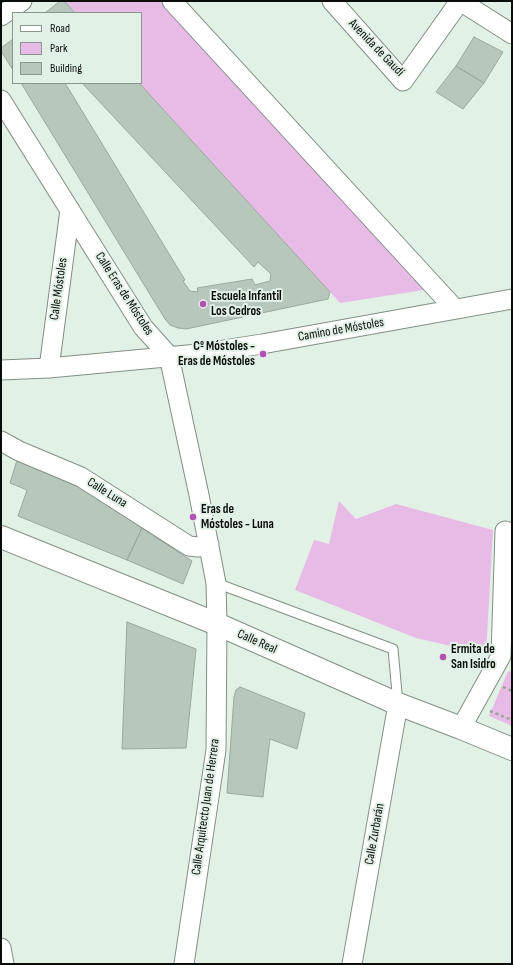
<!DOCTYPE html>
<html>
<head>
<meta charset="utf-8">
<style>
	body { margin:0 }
	#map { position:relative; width:513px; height:965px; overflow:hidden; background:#e2f1e6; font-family:"Sofia Sans Condensed",sans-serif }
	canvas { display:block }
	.frame { position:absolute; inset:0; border:2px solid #090e0a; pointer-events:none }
	.legend { position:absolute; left:12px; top:12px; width:130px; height:72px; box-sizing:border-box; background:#e2f1e6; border:1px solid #8b968e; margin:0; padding:5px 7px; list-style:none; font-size:12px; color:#090e0a }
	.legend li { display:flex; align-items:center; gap:8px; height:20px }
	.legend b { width:20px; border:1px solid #8b968e }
</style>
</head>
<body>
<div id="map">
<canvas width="513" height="965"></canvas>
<div class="frame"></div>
<ul class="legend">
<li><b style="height:5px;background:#fff"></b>Road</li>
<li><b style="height:11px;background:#e8bbe7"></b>Park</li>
<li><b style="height:11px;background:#b8c7bc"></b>Building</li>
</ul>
</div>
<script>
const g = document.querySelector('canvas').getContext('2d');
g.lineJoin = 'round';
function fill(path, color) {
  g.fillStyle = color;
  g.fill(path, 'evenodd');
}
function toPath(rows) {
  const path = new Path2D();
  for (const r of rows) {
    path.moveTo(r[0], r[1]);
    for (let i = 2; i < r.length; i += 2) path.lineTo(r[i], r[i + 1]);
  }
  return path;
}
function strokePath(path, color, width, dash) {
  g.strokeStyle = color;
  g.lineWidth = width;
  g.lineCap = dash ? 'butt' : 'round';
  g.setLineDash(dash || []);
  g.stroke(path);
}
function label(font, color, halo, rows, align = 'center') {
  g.font = font + ' "Sofia Sans Condensed",sans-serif';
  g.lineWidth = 4;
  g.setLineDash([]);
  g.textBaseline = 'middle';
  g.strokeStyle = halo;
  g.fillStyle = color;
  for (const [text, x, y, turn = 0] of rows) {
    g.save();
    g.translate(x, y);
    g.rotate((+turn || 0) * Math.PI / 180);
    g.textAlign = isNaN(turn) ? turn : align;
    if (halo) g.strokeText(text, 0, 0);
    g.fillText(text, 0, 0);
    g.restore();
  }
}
fill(toPath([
	[64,1,164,1,430,289,340,303,139,83,141,83,141,13,75,13],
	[339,501,356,519,396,504,493,530,486,654,416,638,295,590,314,540,329,544],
	[508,671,512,672,512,726,489,716]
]), '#e8bbe7');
const building = toPath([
	[60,1,64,1,75,13,45,13,60,1],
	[474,37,503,52,484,83,456,66,474,37],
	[13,39,13,70,1,51,1,48,13,39],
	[456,66,484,83,463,109,436,92,456,66],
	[21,83,65,83,185,280,183,281,190,291,198,292,197,288,252,279,255,285,270,281,271,274,258,262,254,267,82,83,139,83,330,292,328,299,186,329,178,328,170,325,165,319,21,83],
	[18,457,83,486,142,528,127,560,18,516,27,490,10,483,18,457],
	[142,528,192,561,183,584,127,560,142,528],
	[127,622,196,649,186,748,122,749,127,622],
	[240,687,305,713,297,749,270,739,263,797,227,793,234,697,236,690,240,687]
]);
fill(building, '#b8c7bc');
strokePath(building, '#99a89d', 1);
const lane = toPath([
	[216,583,393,649,398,704]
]);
const street = toPath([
	[172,1,455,309],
	[332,1,403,81,460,1],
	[460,1,512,34],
	[1,16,22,1],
	[1,100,143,327,169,356,199,495,216,583,217,624,216,750,184,964],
	[49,368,70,210],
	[1,370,49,368,198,354,262,344,512,299],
	[1,441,19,451,81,477,189,546,198,547,209,544],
	[461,728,501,656,505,531,512,533],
	[1,948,4,964],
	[352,964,398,704]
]);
const secondary = toPath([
	[1,537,217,624,398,704,461,728,512,749]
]);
strokePath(lane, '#818f85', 11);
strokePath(street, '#818f85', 21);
strokePath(secondary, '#818f85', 24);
strokePath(toPath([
	[503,687,512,691],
	[490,711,512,720]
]), '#9ba69e', 2.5, [3, 3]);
strokePath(lane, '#fff', 9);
strokePath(street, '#fff', 19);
strokePath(secondary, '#fff', 22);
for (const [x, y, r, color] of [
	[203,304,4,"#b44fb5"],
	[263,354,4,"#b44fb5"],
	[193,517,4,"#b44fb5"],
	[443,657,4,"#b44fb5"]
]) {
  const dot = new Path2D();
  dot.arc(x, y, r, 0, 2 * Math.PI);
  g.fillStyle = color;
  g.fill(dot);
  strokePath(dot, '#e2f1e6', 1.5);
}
label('13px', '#090e0a', '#e2f1e6', [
	["Avenida de Gaudí",376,48,46],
	["Calle Móstoles",59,289,-82],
	["Calle Eras de Móstoles",124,294,57],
	["Camino de Móstoles",341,330,-10],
	["Calle Luna",107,493,32],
	["Calle Real",257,642,24],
	["Calle Arquitecto Juan de Herrera",206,807,-82],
	["Calle Zurbarán",375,834,-80]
]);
label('bold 13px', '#090e0a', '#e2f1e6', [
	["Escuela Infantil",211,297],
	["Los Cedros",211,312],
	["Cº Móstoles -",255,347,"right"],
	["Eras de Móstoles",255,362,"right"],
	["Eras de",201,510],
	["Móstoles - Luna",201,525],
	["Ermita de",451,650],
	["San Isidro",451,665]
], 'left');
</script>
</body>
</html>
